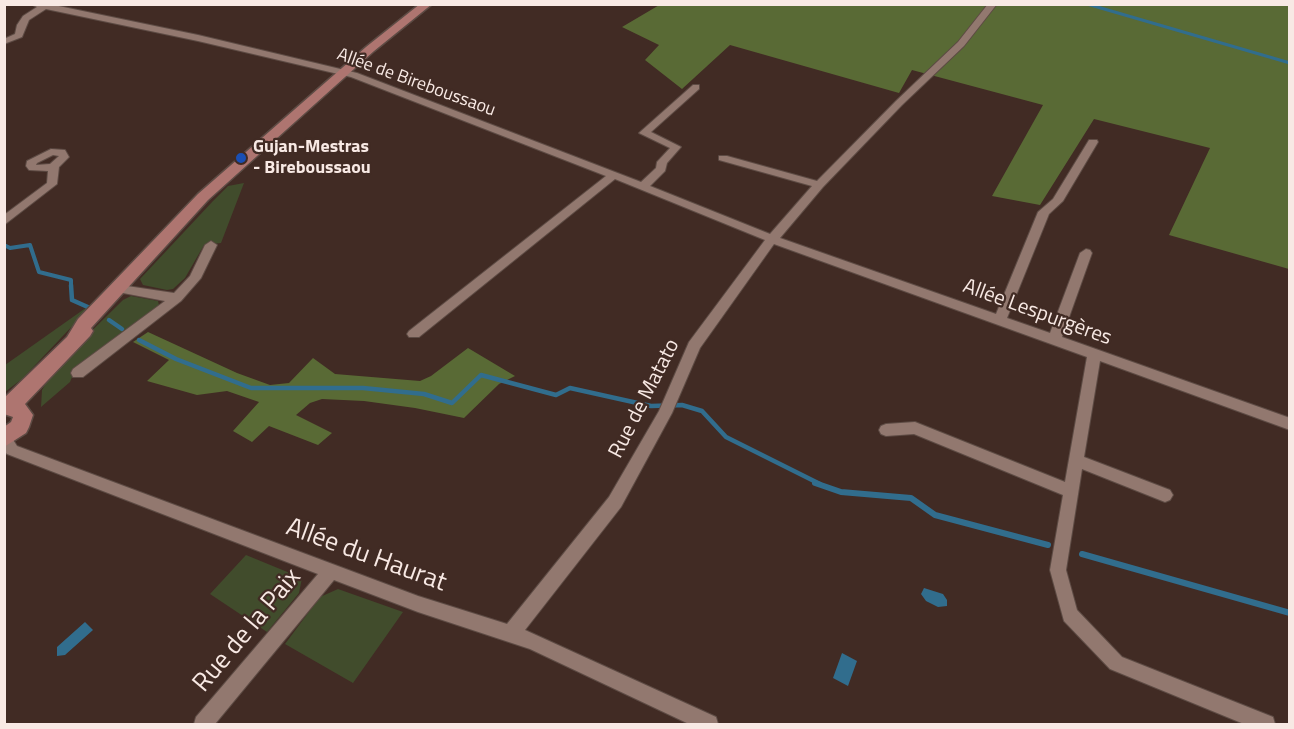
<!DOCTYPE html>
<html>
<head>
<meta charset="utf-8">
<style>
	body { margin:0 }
	#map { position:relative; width:1294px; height:729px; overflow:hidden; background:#412b24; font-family:"Titillium Web",sans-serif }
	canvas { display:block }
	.frame { position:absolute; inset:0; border:6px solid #f8e9e4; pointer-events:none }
</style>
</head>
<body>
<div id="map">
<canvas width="1294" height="729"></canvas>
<div class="frame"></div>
</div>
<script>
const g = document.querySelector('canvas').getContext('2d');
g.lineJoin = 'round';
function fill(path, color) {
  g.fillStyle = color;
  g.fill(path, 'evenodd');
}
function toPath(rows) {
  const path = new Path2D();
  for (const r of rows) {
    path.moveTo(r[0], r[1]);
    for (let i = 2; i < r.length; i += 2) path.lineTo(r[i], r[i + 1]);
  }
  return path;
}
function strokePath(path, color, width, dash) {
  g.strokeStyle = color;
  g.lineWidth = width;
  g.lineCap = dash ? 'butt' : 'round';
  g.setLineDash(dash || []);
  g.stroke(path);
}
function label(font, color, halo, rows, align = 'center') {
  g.font = font + ' "Titillium Web",sans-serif';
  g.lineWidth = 4.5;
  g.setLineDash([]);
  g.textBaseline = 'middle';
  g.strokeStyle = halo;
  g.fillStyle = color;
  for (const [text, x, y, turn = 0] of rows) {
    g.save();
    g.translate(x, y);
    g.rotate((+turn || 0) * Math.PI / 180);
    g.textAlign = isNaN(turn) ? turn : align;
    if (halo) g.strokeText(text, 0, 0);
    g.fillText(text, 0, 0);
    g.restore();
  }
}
fill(toPath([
	[244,183,221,243,204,245,185,278,173,289,167,290,143,285,140,279,213,201,228,186],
	[131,296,158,301,159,305,75,370,70,382,41,407,42,390,56,366,123,300],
	[97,300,22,379,5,392,5,365],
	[246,555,302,578,299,593,267,632,210,594],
	[338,589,403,612,353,683,285,644,320,597]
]), '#414c2c');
fill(toPath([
	[661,4,1289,5,1289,269,1169,235,1210,148,1094,119,1040,205,992,196,1043,105,912,70,899,93,730,45,682,89,645,60,659,45,622,27],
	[148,332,237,373,270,385,289,383,313,358,335,374,420,381,431,376,468,348,515,376,499,384,464,418,415,408,364,401,322,399,310,403,296,415,332,433,318,445,269,426,252,442,233,431,259,402,227,391,197,395,147,381,169,360,133,342]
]), '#596a35');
fill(toPath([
	[924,588,943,594,947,600,947,606,938,607,926,601,921,594],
	[85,622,93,630,65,655,57,656,57,647],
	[842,653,857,661,848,686,833,678]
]), '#316d8d');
strokePath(toPath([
	[1087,4,1290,63]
]), '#316d8d', 3);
strokePath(toPath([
	[4,245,10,248,30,245,39,272,71,280,71,287]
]), '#316d8d', 4);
strokePath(toPath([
	[71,285,72,300,90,308],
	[109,320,122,329],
	[139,340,176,359,251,388,363,388,424,394,452,403,481,375,556,395,570,388,651,406,682,405,702,411,726,437,820,484]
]), '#316d8d', 4.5);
strokePath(toPath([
	[815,483,841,492,911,498,935,515,1048,545],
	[1082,554,1290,613]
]), '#316d8d', 6);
const street = toPath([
	[31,4,49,4,198,35,357,73,641,182,656,168,657,162,670,148,639,133,693,85,699,85,699,89,651,132,681,147,667,163,665,171,650,186,770,234,812,186,719,160,719,156,727,156,817,181,896,101,958,42,988,4,997,4,964,46,902,105,823,187,780,238,996,314,1038,212,1053,199,1089,140,1097,140,1098,142,1063,201,1049,214,1007,318,1050,333,1080,253,1086,249,1090,250,1092,253,1062,337,1290,418,1290,430,1100,361,1084,457,1170,490,1173,495,1170,500,1165,502,1082,469,1066,570,1077,610,1122,657,1273,717,1275,724,1244,724,1110,669,1064,621,1050,570,1063,495,914,434,886,436,881,434,879,430,881,426,886,424,915,422,1065,482,1087,357,774,244,700,348,672,413,621,507,525,630,716,717,718,724,689,724,530,649,418,612,334,580,215,724,194,724,196,717,318,574,7,454,4,451,4,433,10,435,17,446,418,596,507,624,609,497,659,411,689,342,765,240,615,179,419,337,409,337,407,334,409,331,606,176,351,77,198,41,46,9,29,20,22,37,4,44,4,39,15,34,17,25,23,16,37,7,31,4],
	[51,149,65,150,69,157,59,167,57,184,4,225,4,215,47,183,48,171,29,170,26,166,27,161,51,149],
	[53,155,59,156,50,164,36,165,37,163,53,155],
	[211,241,217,245,201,278,181,301,83,377,73,377,71,373,73,369,165,301,123,293,121,290,123,287,127,286,174,293,190,276,205,245,211,241]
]);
const secondary = toPath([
	[420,4,432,4,374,51,208,200,91,328,93,331,90,336,25,404,33,415,29,427,26,433,4,447,4,427,11,422,13,417,4,414,4,398,67,337,78,319,198,194,366,47,420,4]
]);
strokePath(street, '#5d4b44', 2);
strokePath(secondary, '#5d4b44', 3);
fill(street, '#92786f');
fill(secondary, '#ae7570');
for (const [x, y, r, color] of [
	[241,158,6,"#1a4fb4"]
]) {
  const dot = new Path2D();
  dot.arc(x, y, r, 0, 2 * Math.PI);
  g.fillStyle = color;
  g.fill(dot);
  strokePath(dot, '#412b24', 2);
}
label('18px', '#f8e9e4', '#412b24', [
	["Allée de Bireboussaou",416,83,20]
]);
label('bold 18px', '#f8e9e4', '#412b24', [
	["Gujan-Mestras",253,148],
	["- Bireboussaou",253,169]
], 'left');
label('21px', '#f8e9e4', '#412b24', [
	["Allée Lespurgères",1037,313,20],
	["Rue de Matato",645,399,-63]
]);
label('26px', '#f8e9e4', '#412b24', [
	["Allée du Haurat",366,556,20],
	["Rue de la Paix",248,631,-50]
]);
</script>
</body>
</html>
